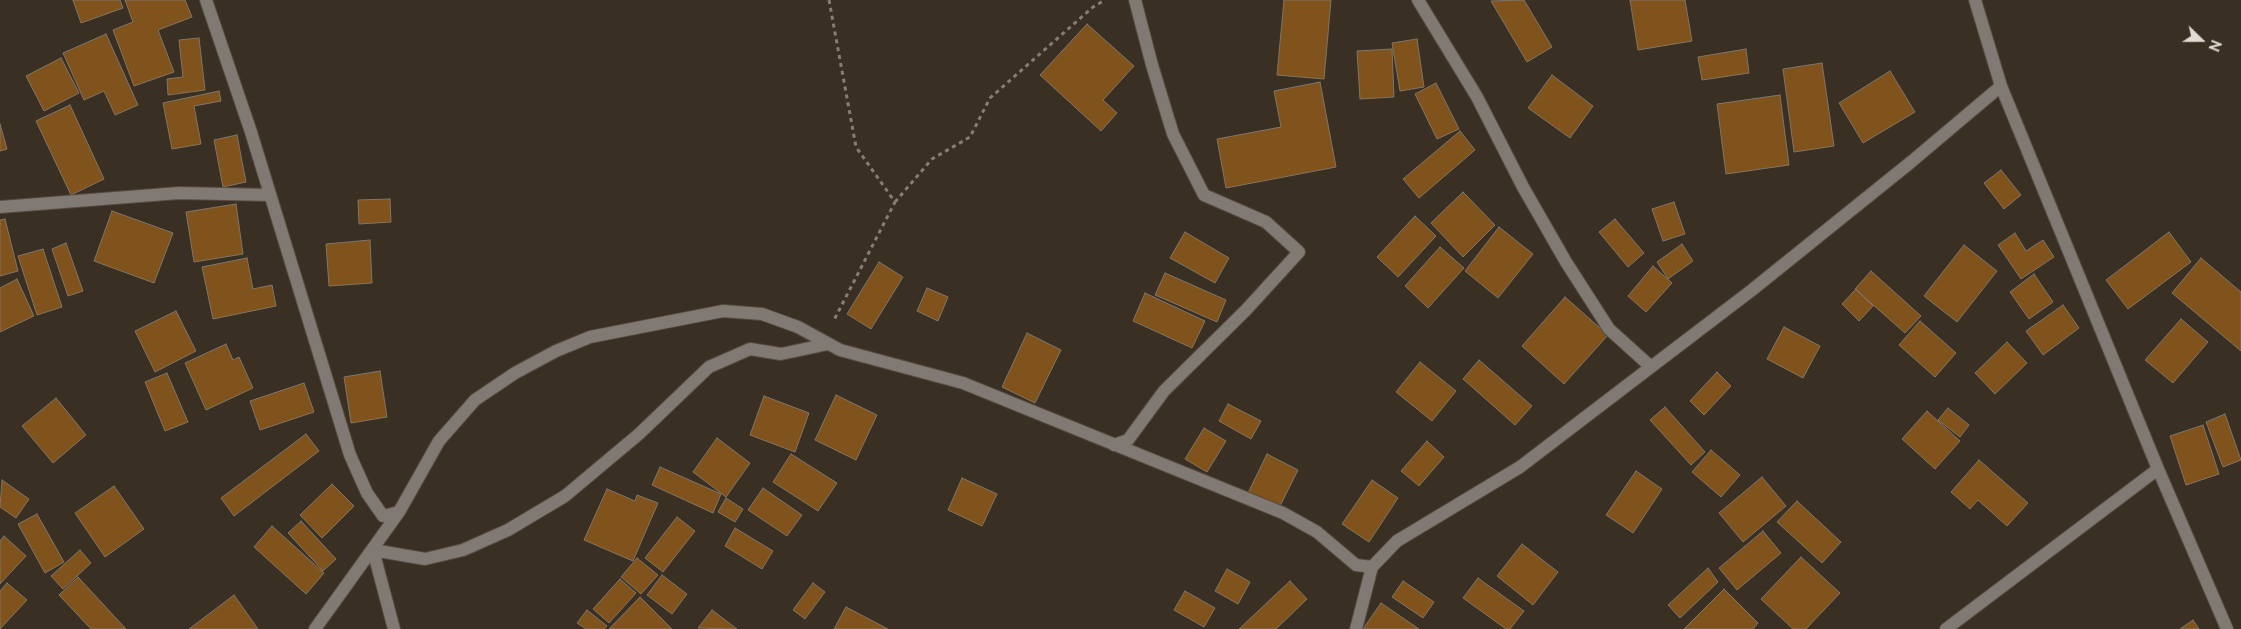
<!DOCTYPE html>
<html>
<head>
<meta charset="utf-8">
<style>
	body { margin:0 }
	#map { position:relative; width:2241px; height:629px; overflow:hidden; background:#3a2f23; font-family:Raleway,sans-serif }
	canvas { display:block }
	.north { position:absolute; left:2176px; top:15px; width:50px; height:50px; -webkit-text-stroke:4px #3a2f23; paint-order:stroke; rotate:112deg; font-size:14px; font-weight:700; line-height:20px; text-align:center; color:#e2dbd3 }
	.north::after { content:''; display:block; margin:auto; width:18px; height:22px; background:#e2dbd3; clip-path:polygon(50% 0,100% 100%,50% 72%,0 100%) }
</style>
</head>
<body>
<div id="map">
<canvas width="2241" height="629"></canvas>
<div class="north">N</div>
</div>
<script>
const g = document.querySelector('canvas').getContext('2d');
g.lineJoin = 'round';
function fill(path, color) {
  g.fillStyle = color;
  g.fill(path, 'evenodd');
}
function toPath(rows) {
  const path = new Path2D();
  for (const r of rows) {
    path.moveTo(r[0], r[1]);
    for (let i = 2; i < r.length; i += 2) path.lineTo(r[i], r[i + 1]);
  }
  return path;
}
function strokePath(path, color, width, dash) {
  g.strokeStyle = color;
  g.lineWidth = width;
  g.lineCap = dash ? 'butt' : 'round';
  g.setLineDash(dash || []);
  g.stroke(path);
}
const building = toPath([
	[73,0,120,0,123,8,81,23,73,0],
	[125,0,185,0,192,17,158,30,174,72,134,86,113,30,133,22,125,0],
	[1284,0,1331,0,1324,79,1277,75,1284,0],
	[1524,0,1552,47,1527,62,1491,1,1524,0],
	[1630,0,1685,0,1692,41,1638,50,1630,0],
	[1087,24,1134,66,1103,100,1117,113,1101,131,1040,75,1087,24],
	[106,34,138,105,115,115,104,91,84,100,63,53,106,34],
	[199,38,205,90,168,95,167,79,183,77,179,40,199,38],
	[1417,39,1424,87,1400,91,1392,43,1417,39],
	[1392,49,1394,97,1360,99,1357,51,1392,49],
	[1746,49,1749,73,1702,80,1698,57,1746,49],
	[61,58,79,93,44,111,26,76,61,58],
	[1822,63,1834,146,1794,152,1783,69,1822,63],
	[1890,71,1915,112,1863,143,1839,103,1890,71],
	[1552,75,1593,106,1570,138,1528,108,1552,75],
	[1320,82,1336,167,1226,188,1217,139,1281,127,1274,91,1320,82],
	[1436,83,1459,129,1437,139,1415,94,1436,83],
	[219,91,221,101,194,106,201,144,172,149,163,103,219,91],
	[1780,95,1789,165,1726,174,1717,104,1780,95],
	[70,105,104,179,71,195,36,121,70,105],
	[0,124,7,149,0,151,0,124],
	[1460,131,1475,150,1419,198,1403,179,1460,131],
	[237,135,246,182,223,187,214,140,237,135],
	[2001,170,2021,195,2004,209,1984,183,2001,170],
	[1463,192,1495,225,1463,257,1431,223,1463,192],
	[390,199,391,222,359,224,358,200,390,199],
	[1674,202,1685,234,1663,241,1652,209,1674,202],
	[236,204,243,254,194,262,186,212,236,204],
	[112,211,173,233,154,283,94,261,112,211],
	[1415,216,1436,236,1398,277,1377,257,1415,216],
	[5,219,18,271,0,276,0,220,5,219],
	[1615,219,1644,253,1628,267,1599,232,1615,219],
	[1499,227,1533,254,1498,298,1465,271,1499,227],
	[1185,232,1229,258,1215,283,1170,258,1185,232],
	[2169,232,2191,262,2128,309,2106,280,2169,232],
	[2015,233,2026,251,2043,240,2054,257,2021,279,1998,245,2015,233],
	[370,240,372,283,329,286,326,244,370,240],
	[66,243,83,291,68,296,52,249,66,243],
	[1682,244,1693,261,1668,279,1657,262,1682,244],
	[1964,245,1997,271,1957,322,1924,296,1964,245],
	[1440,247,1464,268,1428,308,1405,286,1440,247],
	[43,249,62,307,37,315,18,256,43,249],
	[247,258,253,289,272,285,276,306,213,319,202,267,247,258],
	[2201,258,2241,292,2241,351,2172,293,2201,258],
	[879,262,903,277,871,329,847,314,879,262],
	[1653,266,1672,283,1646,312,1628,296,1653,266],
	[1871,271,1921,316,1905,333,1855,289,1871,271],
	[1165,273,1226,300,1217,322,1155,295,1165,273],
	[2034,274,2053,302,2029,319,2010,292,2034,274],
	[17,279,34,316,0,332,0,288,17,279],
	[927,288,948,297,938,321,917,311,927,288],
	[1856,289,1873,306,1859,321,1842,304,1856,289],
	[1145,293,1205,321,1192,348,1133,321,1145,293],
	[1565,297,1608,335,1564,384,1522,346,1565,297],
	[2063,305,2079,328,2043,355,2026,331,2063,305],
	[176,311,196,351,155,372,135,331,176,311],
	[2181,319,2208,342,2173,383,2145,360,2181,319],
	[1920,321,1956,353,1935,377,1899,345,1920,321],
	[1784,327,1820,346,1803,378,1767,359,1784,327],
	[1027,333,1061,350,1035,403,1002,387,1027,333],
	[2007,342,2027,363,1995,394,1975,373,2007,342],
	[226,344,233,360,239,357,253,388,206,410,185,363,226,344],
	[1479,360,1532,406,1515,425,1463,379,1479,360],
	[1420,362,1456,391,1432,421,1396,392,1420,362],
	[380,371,387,417,351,423,344,377,380,371],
	[1717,372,1731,386,1704,415,1690,401,1717,372],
	[167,373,188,422,165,431,145,382,167,373],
	[304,383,314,412,260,430,250,401,304,383],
	[836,395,877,415,856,460,815,440,836,395],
	[764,396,809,413,795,452,750,435,764,396],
	[56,398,86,435,53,463,22,426,56,398],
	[1228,404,1261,421,1251,439,1219,421,1228,404],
	[1665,407,1705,452,1691,465,1650,420,1665,407],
	[1948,408,1969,425,1960,437,1938,420,1948,408],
	[1927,411,1960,441,1935,469,1902,439,1927,411],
	[2225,414,2241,460,2223,467,2206,422,2225,414],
	[2203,425,2219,474,2186,485,2170,436,2203,425],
	[1204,428,1226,441,1207,472,1185,459,1204,428],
	[306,434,319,451,234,516,221,498,306,434],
	[717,438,750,463,726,497,693,472,717,438],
	[1427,441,1444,457,1419,486,1401,471,1427,441],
	[1711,450,1740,475,1721,497,1692,472,1711,450],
	[791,454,837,483,818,511,773,482,791,454],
	[1267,454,1298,470,1278,510,1247,495,1267,454],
	[1979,460,2028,503,2007,526,1978,500,1970,509,1951,492,1979,460],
	[660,467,721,494,713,513,652,485,660,467],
	[1636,471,1662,489,1633,533,1606,515,1636,471],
	[1762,477,1786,506,1743,542,1719,513,1762,477],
	[962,478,997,494,982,526,948,510,962,478],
	[2,480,29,499,16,518,0,507,2,480],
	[1372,480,1398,498,1369,542,1342,524,1372,480],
	[332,484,354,506,322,538,300,515,332,484],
	[114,486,144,529,105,557,75,513,114,486],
	[763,488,802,515,787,536,748,510,763,488],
	[607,489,635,501,637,495,658,503,633,561,584,540,607,489],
	[726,498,743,509,735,522,718,512,726,498],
	[1797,501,1841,542,1822,563,1777,522,1797,501],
	[37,514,64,562,45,573,18,524,37,514],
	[677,517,695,531,663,572,645,558,677,517],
	[301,521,336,559,323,571,288,533,301,521],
	[272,526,324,573,306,594,254,547,272,526],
	[735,528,773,551,762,569,725,546,735,528],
	[1763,531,1781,553,1737,590,1719,568,1763,531],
	[4,536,26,556,0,584,0,541,4,536],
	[1522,544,1558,572,1533,605,1497,576,1522,544],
	[80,550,91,563,63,589,51,576,80,550],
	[1801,557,1840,593,1806,629,1793,629,1761,599,1801,557],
	[637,558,658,575,641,594,621,577,637,558],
	[1708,568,1718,582,1680,618,1668,605,1708,568],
	[1227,569,1250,582,1238,604,1215,591,1227,569],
	[662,575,687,594,672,614,647,595,662,575],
	[78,577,126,629,91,629,59,595,78,577],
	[1478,578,1524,611,1510,629,1506,629,1463,598,1478,578],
	[620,579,636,593,609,623,593,609,620,579],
	[1290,581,1307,599,1276,629,1239,629,1290,581],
	[1403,581,1434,602,1423,618,1392,597,1403,581],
	[7,583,27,600,0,629,0,591,7,583],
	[813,583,825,592,805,619,793,610,813,583],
	[1724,589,1758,623,1753,629,1684,629,1724,589],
	[1185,591,1215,608,1204,627,1174,610,1185,591],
	[234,595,258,629,189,629,234,595],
	[640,597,672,629,609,629,640,597],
	[1381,603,1419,629,1363,629,1381,603],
	[846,607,888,629,834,629,846,607],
	[587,610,607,626,604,629,586,629,577,623,587,610],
	[712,610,737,629,698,628,712,610],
	[2193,620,2199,629,2180,629,2193,620]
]);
fill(building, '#7f531b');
strokePath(building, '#827567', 1);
const minor = toPath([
	[206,0,251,132,350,455,367,493,383,516,399,512],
	[1418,0,1477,97,1523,187,1566,262,1609,329,1651,367],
	[1975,0,2001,86,2158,469,2227,629],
	[0,207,179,193,270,195],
	[1114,445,1128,440,1164,391,1246,310,1299,252,1266,222,1204,195,1173,134,1152,65,1135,0],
	[315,629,399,512,439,441,475,400,515,373,556,351,590,337,723,311,762,314,798,327,840,350,963,383,1283,513,1317,532,1356,565,1372,567,1397,541,1520,467,1651,367,1752,290,1911,162,2001,86],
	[394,629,373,550,425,559,463,550,508,530,565,496,639,434,709,367,750,349,781,354,828,344],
	[1356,629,1372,567],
	[1946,629,2158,469]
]);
strokePath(minor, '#554b3f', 14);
strokePath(toPath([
	[829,0,856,147,895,202,834,320],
	[895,202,932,159,970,137,990,98,1093,7,1105,0]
]), '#877e73', 3, [4, 4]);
strokePath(minor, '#807974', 12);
</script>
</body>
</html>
